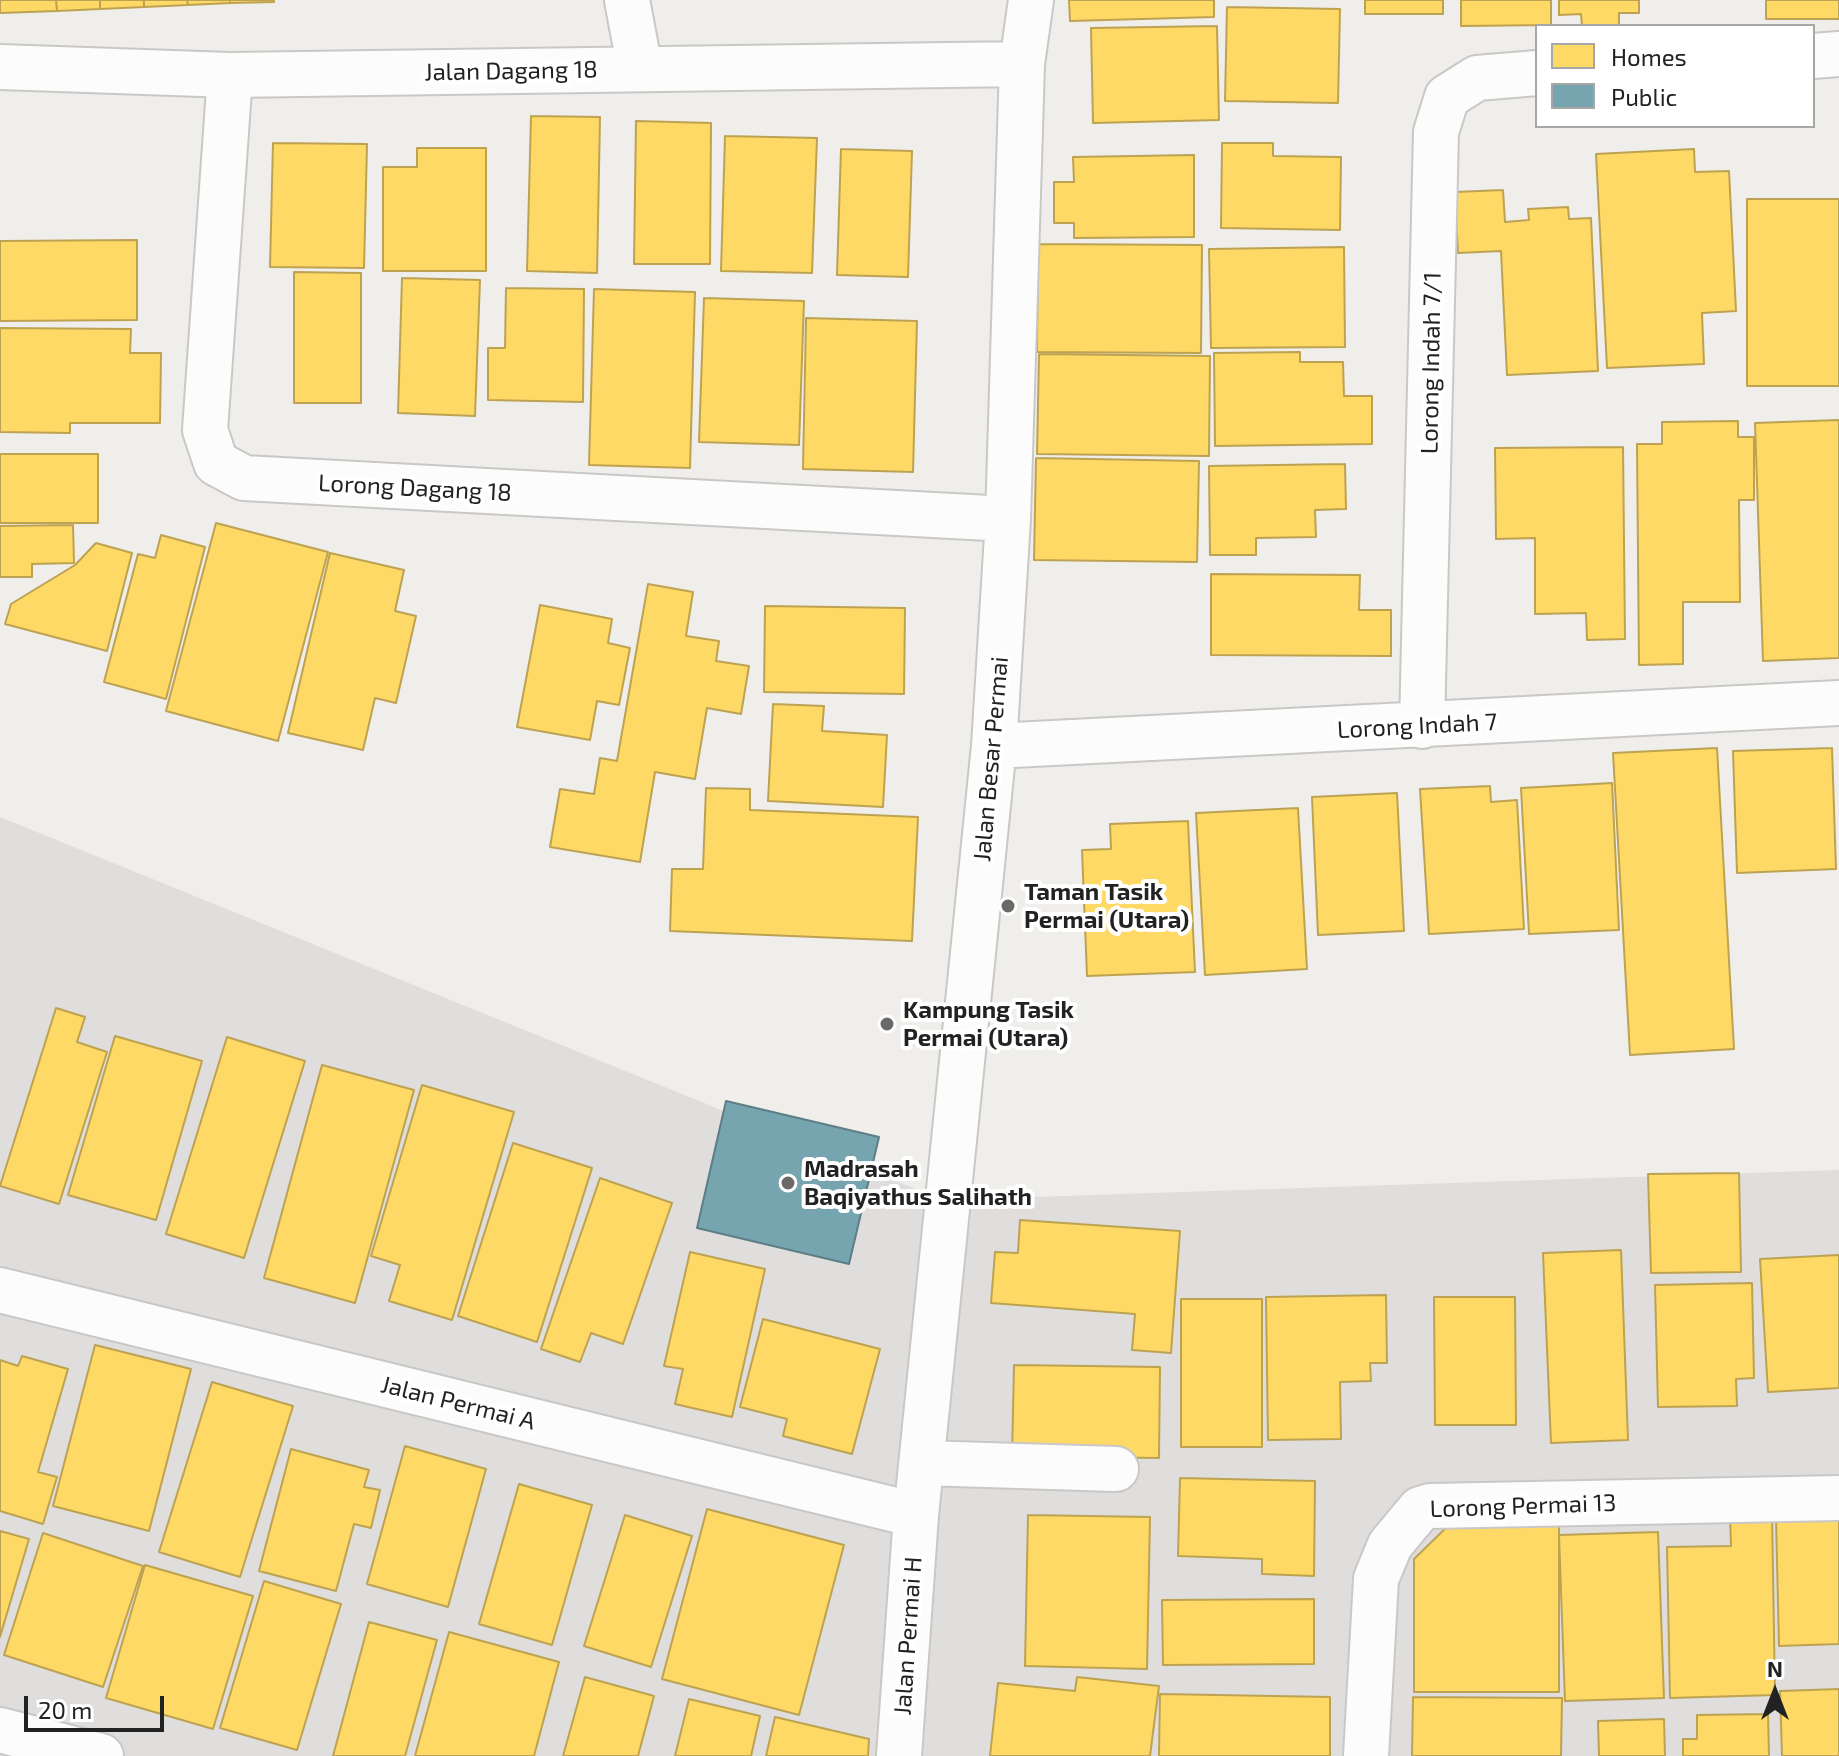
<!DOCTYPE html>
<html>
<head>
<meta charset="utf-8">
<style>
	body { margin:0 }
	#map { position:relative; width:1839px; height:1756px; overflow:hidden; background:#f0eeeb; font-family:"Exo 2",sans-serif }
	canvas { display:block }
	.legend { position:absolute; left:1535px; top:24px; width:280px; height:104px; box-sizing:border-box; background:#fff; border:2px solid #a7a7a7; margin:0; padding:10px 14px; list-style:none; font-size:24px; color:#222 }
	.legend li { display:flex; align-items:center; gap:16px; height:40px }
	.legend b { width:40px; border:2px solid #a7a7a7 }
	.north { position:absolute; left:1735px; top:1652px; width:80px; height:80px; -webkit-text-stroke:6px #fff; paint-order:stroke; rotate:0deg; font-size:22px; font-weight:700; line-height:32px; text-align:center; color:#222 }
	.north::after { content:''; display:block; margin:auto; width:28px; height:36px; background:#222; clip-path:polygon(50% 0,100% 100%,50% 72%,0 100%) }
	.scale { position:absolute; left:24px; top:1696px; width:140px; height:36px; box-sizing:border-box; border:4px solid #222; border-top:0; padding-left:10px; font-size:24px; line-height:28px; white-space:nowrap; color:#222; -webkit-text-stroke:6px #fff; paint-order:stroke }
</style>
</head>
<body>
<div id="map">
<canvas width="1839" height="1756"></canvas>
<ul class="legend">
<li><b style="height:22px;background:#ffd966"></b>Homes</li>
<li><b style="height:22px;background:#76a5af"></b>Public</li>
</ul>
<div class="north">N</div>
<div class="scale">20 m</div>
</div>
<script>
const g = document.querySelector('canvas').getContext('2d');
g.lineJoin = 'round';
function fill(path, color) {
  g.fillStyle = color;
  g.fill(path, 'evenodd');
}
function toPath(rows) {
  const path = new Path2D();
  for (const r of rows) {
    path.moveTo(r[0], r[1]);
    for (let i = 2; i < r.length; i += 2) path.lineTo(r[i], r[i + 1]);
  }
  return path;
}
function strokePath(path, color, width, dash) {
  g.strokeStyle = color;
  g.lineWidth = width;
  g.lineCap = dash ? 'butt' : 'round';
  g.setLineDash(dash || []);
  g.stroke(path);
}
function label(font, color, halo, rows, align = 'center') {
  g.font = font + ' "Exo 2",sans-serif';
  g.lineWidth = 8;
  g.setLineDash([]);
  g.textBaseline = 'middle';
  g.strokeStyle = halo;
  g.fillStyle = color;
  for (const [text, x, y, turn = 0] of rows) {
    g.save();
    g.translate(x, y);
    g.rotate((+turn || 0) * Math.PI / 180);
    g.textAlign = isNaN(turn) ? turn : align;
    if (halo) g.strokeText(text, 0, 0);
    g.fillText(text, 0, 0);
    g.restore();
  }
}
fill(toPath([
	[0,817,943,1200,1839,1170,1839,1756,0,1756]
]), '#dfdedc');
const homes = toPath([
	[0,0,56,0,57,11,0,13,0,0],
	[56,0,100,0,100,9,57,11,56,0],
	[100,0,144,0,144,7,100,9,100,0],
	[144,0,187,0,188,5,144,7,144,0],
	[187,0,230,0,230,3,188,5,187,0],
	[230,0,274,0,274,2,230,3,230,0],
	[1069,0,1214,0,1214,17,1070,21,1069,0],
	[1365,0,1443,0,1443,14,1365,14,1365,0],
	[1461,0,1551,0,1551,25,1461,26,1461,0],
	[1559,0,1639,0,1639,13,1619,13,1619,26,1582,26,1581,14,1559,15,1559,0],
	[1766,0,1839,0,1839,19,1766,19,1766,0],
	[1227,7,1340,9,1338,103,1225,101,1227,7],
	[1217,26,1219,120,1093,123,1091,28,1217,26],
	[531,116,600,117,597,273,527,271,531,116],
	[636,121,711,123,710,264,634,264,636,121],
	[725,136,817,138,812,273,721,271,725,136],
	[273,143,367,144,364,268,270,267,273,143],
	[1222,143,1273,143,1273,156,1341,157,1340,230,1221,228,1222,143],
	[417,148,486,148,486,271,383,271,383,167,417,167,417,148],
	[841,149,912,151,908,277,837,275,841,149],
	[1694,149,1695,172,1729,171,1736,311,1702,313,1704,364,1607,368,1596,154,1694,149],
	[1194,155,1194,237,1074,238,1074,223,1054,223,1054,182,1074,182,1073,157,1194,155],
	[1503,190,1505,222,1529,220,1528,209,1568,207,1569,219,1591,218,1598,371,1507,375,1501,251,1458,253,1455,192,1503,190],
	[1747,199,1839,199,1839,386,1747,386,1747,199],
	[137,240,137,320,0,321,0,241,137,240],
	[1038,244,1202,245,1201,353,1037,352,1038,244],
	[1344,247,1345,347,1211,348,1209,249,1344,247],
	[294,272,361,273,361,403,294,403,294,272],
	[402,278,480,280,475,416,398,413,402,278],
	[506,288,584,289,583,402,488,400,488,348,505,348,506,288],
	[594,289,695,292,690,468,589,465,594,289],
	[704,298,804,301,799,445,699,442,704,298],
	[806,318,917,321,913,472,803,469,806,318],
	[0,328,131,329,130,353,161,353,160,423,70,423,70,433,0,432,0,328],
	[1300,352,1300,362,1343,362,1344,396,1372,396,1372,444,1215,446,1214,353,1300,352],
	[1039,354,1210,356,1209,456,1037,454,1039,354],
	[1839,420,1839,658,1763,661,1755,423,1839,420],
	[1738,421,1738,437,1754,437,1754,500,1739,500,1740,602,1683,602,1683,664,1639,665,1637,444,1662,444,1662,422,1738,421],
	[1623,447,1625,639,1587,640,1586,613,1535,614,1535,538,1496,539,1495,448,1623,447],
	[0,454,98,454,98,523,0,523,0,454],
	[1036,458,1199,461,1197,562,1034,560,1036,458],
	[1345,464,1346,509,1315,510,1316,537,1256,538,1256,555,1210,555,1209,466,1345,464],
	[216,523,328,552,278,741,166,711,216,523],
	[73,525,74,563,32,564,32,577,0,577,0,526,73,525],
	[161,535,205,547,166,699,104,682,138,554,155,558,161,535],
	[96,543,132,553,107,651,5,624,11,604,75,565,96,543],
	[330,553,404,570,395,611,416,616,396,703,375,698,363,750,288,733,330,553],
	[1211,574,1360,575,1359,610,1391,610,1391,656,1211,655,1211,574],
	[648,584,693,592,686,636,719,641,716,661,749,666,741,714,707,708,695,779,655,772,640,862,550,847,560,789,594,794,600,758,617,761,648,584],
	[540,605,612,619,608,643,630,648,619,705,597,701,590,740,517,727,540,605],
	[765,606,905,608,904,694,764,692,765,606],
	[773,704,824,706,822,731,887,735,883,807,768,801,773,704],
	[1717,748,1734,1049,1630,1055,1613,753,1717,748],
	[1832,748,1836,869,1737,873,1733,751,1832,748],
	[1612,783,1619,930,1529,934,1521,788,1612,783],
	[1490,786,1491,802,1517,800,1524,929,1429,934,1420,789,1490,786],
	[706,788,750,789,750,810,918,817,912,941,670,931,672,869,703,869,706,788],
	[1397,793,1404,931,1318,935,1312,797,1397,793],
	[1298,808,1307,969,1205,975,1196,813,1298,808],
	[1188,821,1195,972,1087,976,1082,850,1111,849,1110,824,1188,821],
	[56,1008,85,1017,77,1042,107,1052,59,1204,0,1186,56,1008],
	[115,1036,202,1061,156,1220,68,1195,115,1036],
	[227,1037,305,1061,244,1258,166,1234,227,1037],
	[322,1065,414,1090,355,1303,264,1278,322,1065],
	[422,1085,514,1112,452,1320,389,1301,400,1265,371,1256,422,1085],
	[513,1143,592,1168,537,1342,458,1316,513,1143],
	[1739,1173,1741,1272,1651,1273,1648,1174,1739,1173],
	[600,1178,672,1203,623,1344,591,1333,580,1362,541,1349,600,1178],
	[1020,1220,1180,1231,1171,1353,1132,1350,1135,1314,991,1303,995,1252,1018,1253,1020,1220],
	[1621,1250,1628,1440,1551,1443,1543,1253,1621,1250],
	[690,1252,765,1269,732,1417,675,1404,683,1369,664,1366,690,1252],
	[1839,1255,1839,1388,1768,1392,1760,1259,1839,1255],
	[1752,1283,1754,1378,1736,1379,1737,1406,1658,1407,1655,1285,1752,1283],
	[1386,1295,1387,1363,1370,1363,1371,1381,1340,1382,1341,1439,1268,1440,1266,1297,1386,1295],
	[1434,1297,1515,1297,1516,1425,1435,1425,1434,1297],
	[1181,1299,1262,1299,1262,1447,1181,1447,1181,1299],
	[763,1319,880,1349,852,1454,783,1436,787,1419,740,1407,763,1319],
	[95,1345,191,1369,149,1531,53,1506,95,1345],
	[22,1356,68,1369,38,1472,57,1477,43,1524,0,1511,0,1360,18,1366,22,1356],
	[1014,1365,1160,1367,1159,1458,1012,1456,1014,1365],
	[212,1382,293,1406,240,1577,159,1552,212,1382],
	[405,1446,486,1469,448,1607,367,1584,405,1446],
	[291,1449,369,1470,364,1487,380,1490,371,1528,354,1524,336,1591,259,1571,291,1449],
	[1180,1478,1315,1481,1314,1576,1262,1574,1262,1559,1178,1556,1180,1478],
	[519,1484,592,1505,552,1645,479,1624,519,1484],
	[707,1509,844,1545,799,1715,662,1679,707,1509],
	[1772,1513,1775,1695,1670,1698,1667,1547,1731,1546,1730,1514,1772,1513],
	[625,1515,692,1536,651,1667,584,1646,625,1515],
	[1028,1515,1150,1517,1147,1669,1025,1666,1028,1515],
	[1839,1517,1839,1644,1779,1646,1776,1518,1839,1517],
	[1452,1522,1559,1522,1559,1692,1414,1692,1414,1559,1452,1522],
	[0,1531,29,1539,0,1637,0,1531],
	[1658,1532,1664,1698,1565,1701,1559,1535,1658,1532],
	[43,1533,143,1566,103,1687,4,1655,43,1533],
	[145,1565,253,1596,213,1729,106,1698,145,1565],
	[264,1581,341,1604,297,1750,220,1728,264,1581],
	[1314,1599,1314,1664,1163,1665,1162,1600,1314,1599],
	[369,1622,437,1640,405,1756,333,1756,369,1622],
	[449,1632,559,1662,534,1756,415,1756,449,1632],
	[585,1677,654,1696,638,1756,563,1756,585,1677],
	[1077,1677,1159,1686,1150,1756,990,1756,998,1683,1075,1691,1077,1677],
	[1839,1689,1839,1756,1782,1756,1780,1691,1839,1689],
	[1160,1694,1330,1697,1330,1756,1159,1756,1160,1694],
	[1413,1697,1562,1698,1561,1756,1412,1756,1413,1697],
	[689,1699,760,1716,751,1756,675,1756,689,1699],
	[1768,1714,1769,1756,1683,1756,1683,1739,1697,1739,1697,1715,1768,1714],
	[775,1717,869,1739,868,1756,766,1756,775,1717],
	[1664,1719,1665,1756,1599,1756,1598,1721,1664,1719]
]);
fill(homes, '#ffd966');
strokePath(homes, '#bda252', 2);
const public = toPath([
	[726,1101,879,1137,849,1264,697,1228,726,1101]
]);
fill(public, '#76a5af');
strokePath(public, '#5d7e85', 2);
const minor = toPath([
	[627,0,640,69],
	[1813,56,1839,54],
	[0,67,230,75,1022,64],
	[230,75,205,430,216,463,244,478,1008,519],
	[1422,726,1436,132,1447,97,1477,78,1537,73],
	[994,746,1839,703],
	[0,1290,916,1515],
	[922,1463,1116,1469],
	[0,1730,101,1756],
	[899,1756,916,1515,994,746,1008,519,1022,64,1031,0],
	[1366,1756,1376,1579,1390,1545,1420,1509,1430,1506,1839,1498]
]);
strokePath(minor, '#c9c8c7', 48);
strokePath(minor, '#fdfcfc', 44);
for (const [x, y, r, color] of [
	[1008,906,8,"#6a6968"],
	[887,1024,8,"#6a6968"],
	[788,1183,8,"#6a6968"]
]) {
  const dot = new Path2D();
  dot.arc(x, y, r, 0, 2 * Math.PI);
  g.fillStyle = color;
  g.fill(dot);
  strokePath(dot, '#fff', 3);
}
label('24px', '#222', '#fff', [
	["Jalan Dagang 18",511,71,-1],
	["Lorong Indah 7/1",1431,363,-89],
	["Lorong Dagang 18",415,488,3],
	["Lorong Indah 7",1417,726,-3],
	["Jalan Besar Permai",991,759,-85],
	["Jalan Permai A",458,1403,14],
	["Lorong Permai 13",1523,1506,-2],
	["Jalan Permai H",908,1636,-86]
]);
label('bold 24px', '#222', '#fff', [
	["Taman Tasik",1024,892],
	["Permai (Utara)",1024,920],
	["Kampung Tasik",903,1010],
	["Permai (Utara)",903,1038],
	["Madrasah",804,1169],
	["Baqiyathus Salihath",804,1197]
], 'left');
</script>
</body>
</html>
